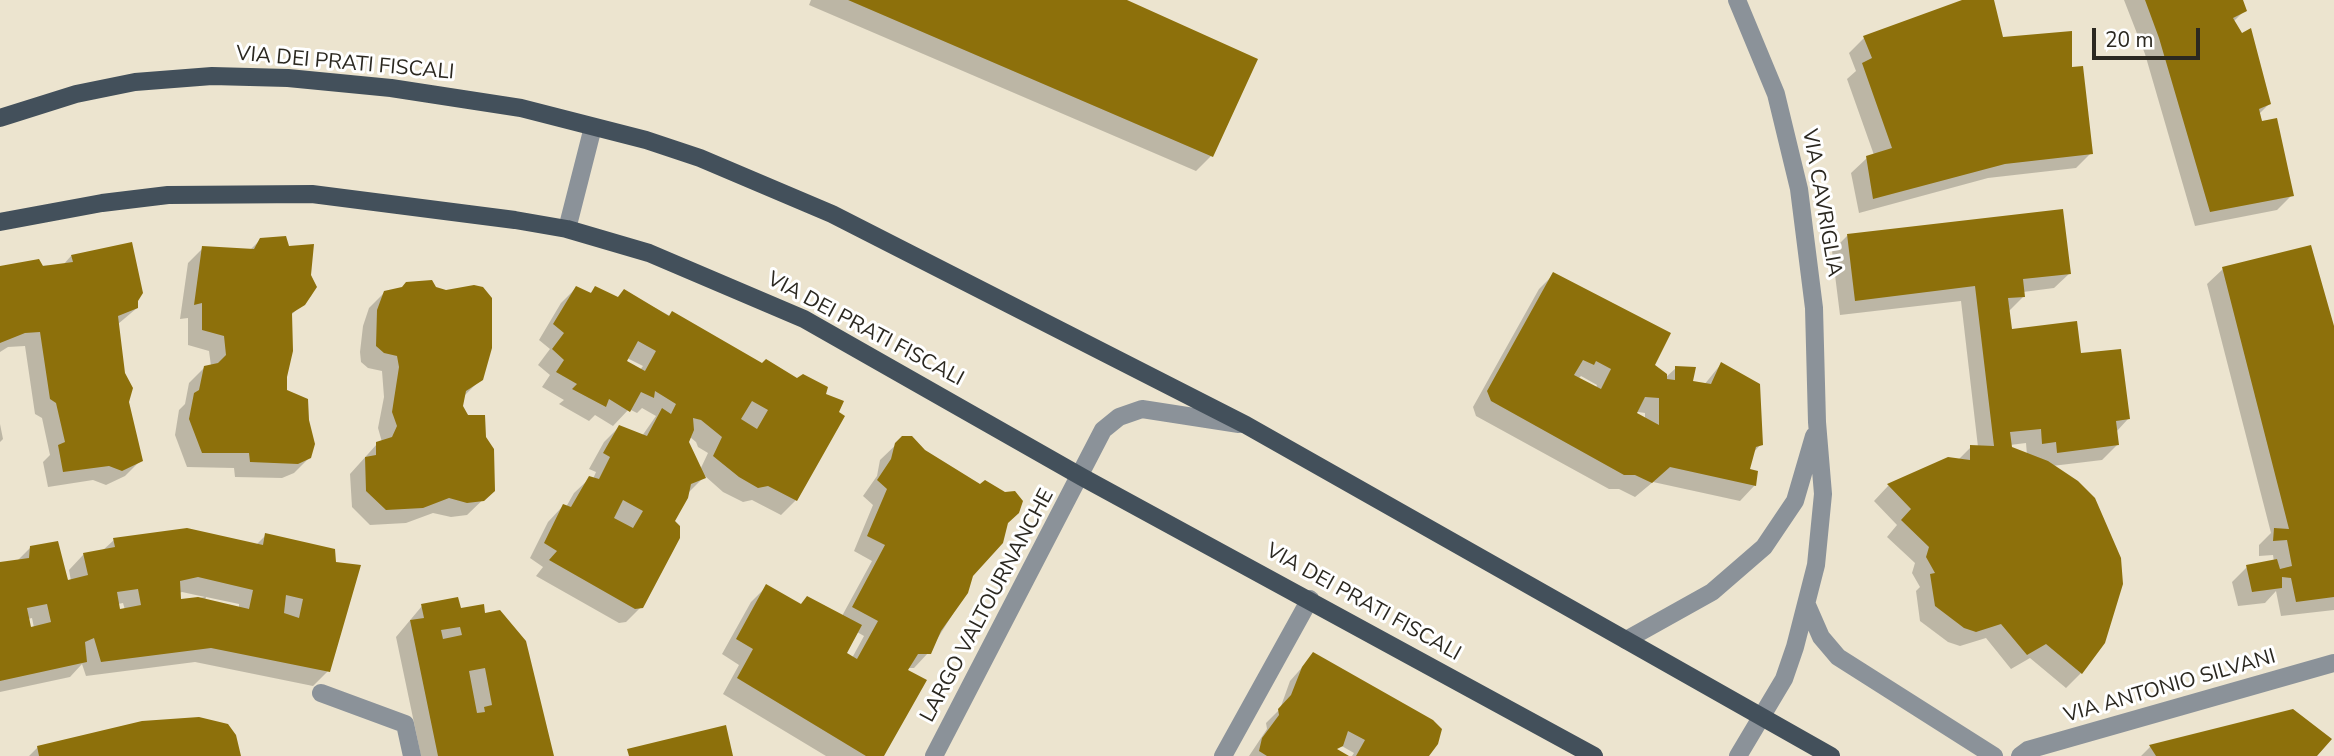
<!DOCTYPE html>
<html>
<head>
<meta charset="utf-8">
<style>
	body { margin:0 }
	#map { position:relative; width:2334px; height:756px; overflow:hidden; background:#ece4cf; font-family:"Nunito Sans",sans-serif }
	canvas { display:block }
	.scale { position:absolute; left:2092px; top:28px; width:108px; height:32px; box-sizing:border-box; border:4px solid #2b2820; border-top:0; padding-left:9px; font-size:21px; line-height:24px; white-space:nowrap; color:#2b2820; -webkit-text-stroke:5px #fff; paint-order:stroke }
</style>
</head>
<body>
<div id="map">
<canvas width="2334" height="756"></canvas>
<div class="scale">20 m</div>
</div>
<script>
const g = document.querySelector('canvas').getContext('2d');
g.lineJoin = 'round';
function fill(path, color) {
  g.fillStyle = color;
  g.fill(path, 'evenodd');
}
function toPath(rows) {
  const path = new Path2D();
  for (const r of rows) {
    path.moveTo(r[0], r[1]);
    for (let i = 2; i < r.length; i += 2) path.lineTo(r[i], r[i + 1]);
  }
  return path;
}
function strokePath(path, color, width, dash) {
  g.strokeStyle = color;
  g.lineWidth = width;
  g.lineCap = dash ? 'butt' : 'round';
  g.setLineDash(dash || []);
  g.stroke(path);
}
function label(font, color, halo, rows, align = 'center') {
  g.font = font + ' "Nunito Sans",sans-serif';
  g.lineWidth = 6;
  g.setLineDash([]);
  g.textBaseline = 'middle';
  g.strokeStyle = halo;
  g.fillStyle = color;
  for (const [text, x, y, turn = 0] of rows) {
    g.save();
    g.translate(x, y);
    g.rotate((+turn || 0) * Math.PI / 180);
    g.textAlign = isNaN(turn) ? turn : align;
    if (halo) g.strokeText(text, 0, 0);
    g.fillText(text, 0, 0);
    g.restore();
  }
}
fill(toPath([
	[811,0,1123,0,1211,156,1196,171,809,5],
	[1967,0,1992,0,2002,38,2070,69,2091,153,2076,168,1988,178,1859,213,1851,173,1867,158,1874,155,1847,79,1856,71,1849,53,1864,38],
	[2124,0,2241,0,2245,10,2233,22,2270,103,2259,114,2292,195,2277,210,2195,226,2145,54],
	[1847,236,2070,273,2054,288,2023,292,2024,296,2008,312,2010,331,2080,355,2128,419,2116,432,2117,445,2102,460,2052,466,2081,673,2066,688,2030,658,2011,669,1986,638,1960,646,1948,642,1920,621,1916,591,1920,587,1912,573,1915,563,1887,537,1897,525,1874,501,1888,486,1948,458,1958,460,1971,447,1978,447,1961,301,1840,315,1832,251],
	[2026,443,2027,455,2010,448,2010,445],
	[260,240,287,248,315,287,311,296,290,316,286,377,286,391,310,457,294,473,282,478,235,477,234,468,187,467,175,435,179,410,185,404,189,383,205,367,211,366,209,351,188,345,188,318,180,319,188,263,203,248,250,250],
	[71,256,136,300,137,308,118,324,127,402,141,460,125,476,106,485,93,480,48,487,43,462,50,455,42,418,35,414,25,346,8,347,0,352,0,267,63,265],
	[2223,269,2334,337,2334,610,2281,616,2276,591,2265,603,2238,606,2232,582,2247,567,2274,562,2273,555,2259,556,2259,545,2271,533,2207,284],
	[1554,274,1665,378,1676,368,1691,383,1704,385,1721,364,1761,444,1753,453,1748,470,1755,485,1740,501,1653,482,1635,497,1619,489,1609,489,1476,416,1473,407,1539,289],
	[1581,376,1597,385,1596,388,1578,379],
	[1631,411,1645,413,1645,419],
	[576,288,589,294,596,288,617,298,624,291,762,366,796,500,781,515,752,500,743,502,723,492,705,476,688,493,673,521,641,607,626,622,619,623,536,576,543,567,530,558,548,522,563,506,566,507,574,493,590,478,593,479,596,472,589,469,604,442,619,427,642,436,656,416,642,408,637,413,629,409,613,426,595,415,589,421,559,404,564,400,542,387,550,375,538,365,550,349,539,340,561,303],
	[627,358,643,366,640,370,625,362],
	[690,437,696,442,698,447,708,453,700,470,687,442],
	[385,292,481,379,463,397,461,406,485,437,493,490,467,515,451,517,433,513,406,523,370,525,352,507,350,474,377,444,382,442,378,428,384,397,382,371,368,368,361,362,360,352,363,326,369,308],
	[0,424,3,439,0,442],
	[903,438,1006,523,971,575,966,593,929,652,914,668,907,668,882,756,826,756,723,694,739,665,722,654,751,602,766,587,800,605,842,616,872,561,854,551,873,505,863,496,877,476,880,460],
	[857,632,864,636,852,658,845,654],
	[266,535,334,563,328,671,313,686,195,662,86,676,82,664,70,677,0,692,0,563,17,561,31,547,67,582,71,581,69,570,84,554,102,551,114,540,256,545],
	[182,592,205,597,179,601,179,593],
	[206,597,239,604,239,608,205,600],
	[123,603,125,610,119,611,118,604],
	[32,618,34,628,30,629,28,619],
	[422,606,484,615,553,756,421,756,396,637],
	[1313,655,1426,756,1352,756,1354,753,1340,745,1335,750,1346,756,1249,756,1267,729,1266,723,1280,709,1290,681],
	[2293,711,2315,756,2141,756,2150,747],
	[38,747,238,756,29,756]
]), '#0003');
fill(toPath([
	[848,0,1127,0,1258,59,1213,157],
	[1962,0,1994,0,2003,37,2072,31,2072,67,2083,66,2093,154,2005,164,1873,199,1866,156,1892,148,1862,63,1872,58,1863,36],
	[2145,0,2243,0,2247,11,2233,18,2242,33,2251,28,2271,104,2259,109,2262,121,2277,118,2294,196,2210,212,2159,38],
	[2063,209,2071,274,2023,279,2025,297,2008,298,2012,329,2077,321,2081,353,2121,349,2130,419,2116,421,2119,445,2057,453,2056,442,2042,444,2041,429,2010,432,2012,447,2048,461,2078,481,2095,498,2121,558,2123,584,2105,643,2082,674,2046,644,2027,655,2001,624,1976,632,1964,628,1935,606,1930,574,1935,573,1926,557,1929,547,1901,520,1911,509,1887,484,1948,457,1970,460,1970,445,1994,446,1975,286,1855,301,1847,234],
	[286,236,289,246,314,244,311,275,317,287,305,305,292,313,293,351,287,377,287,390,308,399,309,420,315,444,311,458,298,464,250,462,249,453,202,453,189,419,194,393,199,390,204,366,218,363,226,355,224,336,202,330,202,303,194,305,202,246,254,249,260,238],
	[132,242,143,293,138,301,138,308,118,316,125,373,133,388,129,402,143,461,122,471,109,466,63,472,58,445,65,442,56,403,50,399,40,332,25,333,0,343,0,266,39,259,43,266,73,262,71,255],
	[2311,245,2334,326,2334,597,2296,602,2291,578,2282,577,2282,588,2252,592,2246,565,2277,559,2280,569,2292,566,2287,540,2273,541,2274,528,2289,529,2222,267],
	[1553,272,1671,333,1655,365,1667,374,1667,379,1675,380,1675,366,1696,367,1693,381,1711,384,1721,362,1760,384,1763,445,1756,447,1750,469,1758,471,1756,486,1670,467,1652,483,1635,475,1624,475,1491,401,1487,391],
	[1583,360,1594,365,1596,361,1611,369,1601,389,1574,375],
	[1645,397,1659,398,1659,425,1637,413],
	[432,280,436,287,446,290,474,285,483,287,492,298,492,348,483,380,466,391,463,406,468,415,485,415,486,437,494,449,495,491,484,501,467,503,449,498,423,508,386,510,366,491,365,457,376,455,376,442,392,437,397,426,392,412,399,367,397,356,384,353,376,346,377,310,384,291,402,287,406,282],
	[576,286,591,293,595,286,618,297,624,289,669,316,672,311,762,363,766,359,797,378,803,374,828,387,826,394,844,401,839,412,845,416,797,501,768,486,758,488,739,477,713,456,722,437,701,420,693,418,694,430,689,442,706,478,691,484,688,498,675,521,680,526,680,538,643,608,635,609,549,560,557,551,544,543,563,504,571,507,589,476,599,479,610,457,603,453,619,425,647,436,662,408,671,414,676,404,655,391,654,398,641,392,630,412,609,399,606,407,572,389,577,384,556,372,564,360,552,349,564,333,553,324],
	[638,341,656,351,645,371,627,361],
	[752,401,768,410,757,429,741,419],
	[623,500,643,511,633,528,614,518],
	[902,436,912,436,925,450,980,484,985,480,1005,492,1015,491,1023,501,1019,513,1008,523,1003,543,973,576,968,593,941,631,931,654,918,654,908,670,927,680,884,756,866,756,737,678,753,649,736,639,766,584,801,604,807,596,862,625,847,653,857,659,878,621,852,607,885,545,867,536,887,489,877,480,891,459,895,443],
	[187,528,263,545,265,533,335,549,336,562,361,565,330,672,211,648,101,662,94,638,85,642,87,662,0,681,0,562,29,558,30,546,58,541,68,580,88,575,83,553,115,547,113,538],
	[198,577,253,590,249,609,198,597,181,599,180,581],
	[138,589,141,605,120,609,117,592],
	[286,595,303,599,299,618,284,613],
	[47,604,51,622,31,627,27,608],
	[458,597,461,608,484,604,485,613,500,610,526,641,554,756,438,756,410,620,424,618,421,604],
	[460,627,462,635,443,639,441,630],
	[485,668,492,705,484,707,485,712,477,713,469,671],
	[1313,652,1433,720,1442,729,1438,744,1429,756,1356,756,1365,740,1348,731,1343,746,1337,749,1349,756,1267,756,1259,751,1262,738,1279,715,1278,709,1291,695,1302,667],
	[2293,709,2332,739,2317,756,2156,756,2149,745],
	[199,717,228,724,236,735,241,756,39,756,37,746,142,721],
	[726,725,733,756,629,756,627,749]
]), '#8d700b');
strokePath(toPath([
	[1737,0,1776,94,1799,189,1814,308,1817,422,1823,494,1816,565,1795,647,1784,679,1738,756],
	[567,229,593,127],
	[1807,605,1821,637,1838,657,1994,756],
	[1626,640,1712,592,1764,547,1795,501,1814,436],
	[321,693,405,724,412,756],
	[934,756,1103,430,1119,417,1142,409,1239,424],
	[1223,756,1310,599],
	[2020,756,2028,750,2334,663]
]), '#8b9299', 18);
strokePath(toPath([
	[0,118,76,94,135,82,212,76,288,78,391,88,521,108,646,140,700,158,832,214,1246,425,1831,756],
	[0,222,102,203,168,195,312,194,515,220,567,229,649,253,804,319,1082,477,1594,756]
]), '#43505b', 18);
label('21px', '#2b2820', '#fff', [
	["VIA DEI PRATI FISCALI",345,64,5],
	["VIA CAVRIGLIA",1821,203,80],
	["VIA DEI PRATI FISCALI",865,330,28],
	["VIA DEI PRATI FISCALI",1363,603,29],
	["LARGO VALTOURNANCHE",988,606,-62],
	["VIA ANTONIO SILVANI",2170,687,-16]
]);
</script>
</body>
</html>
